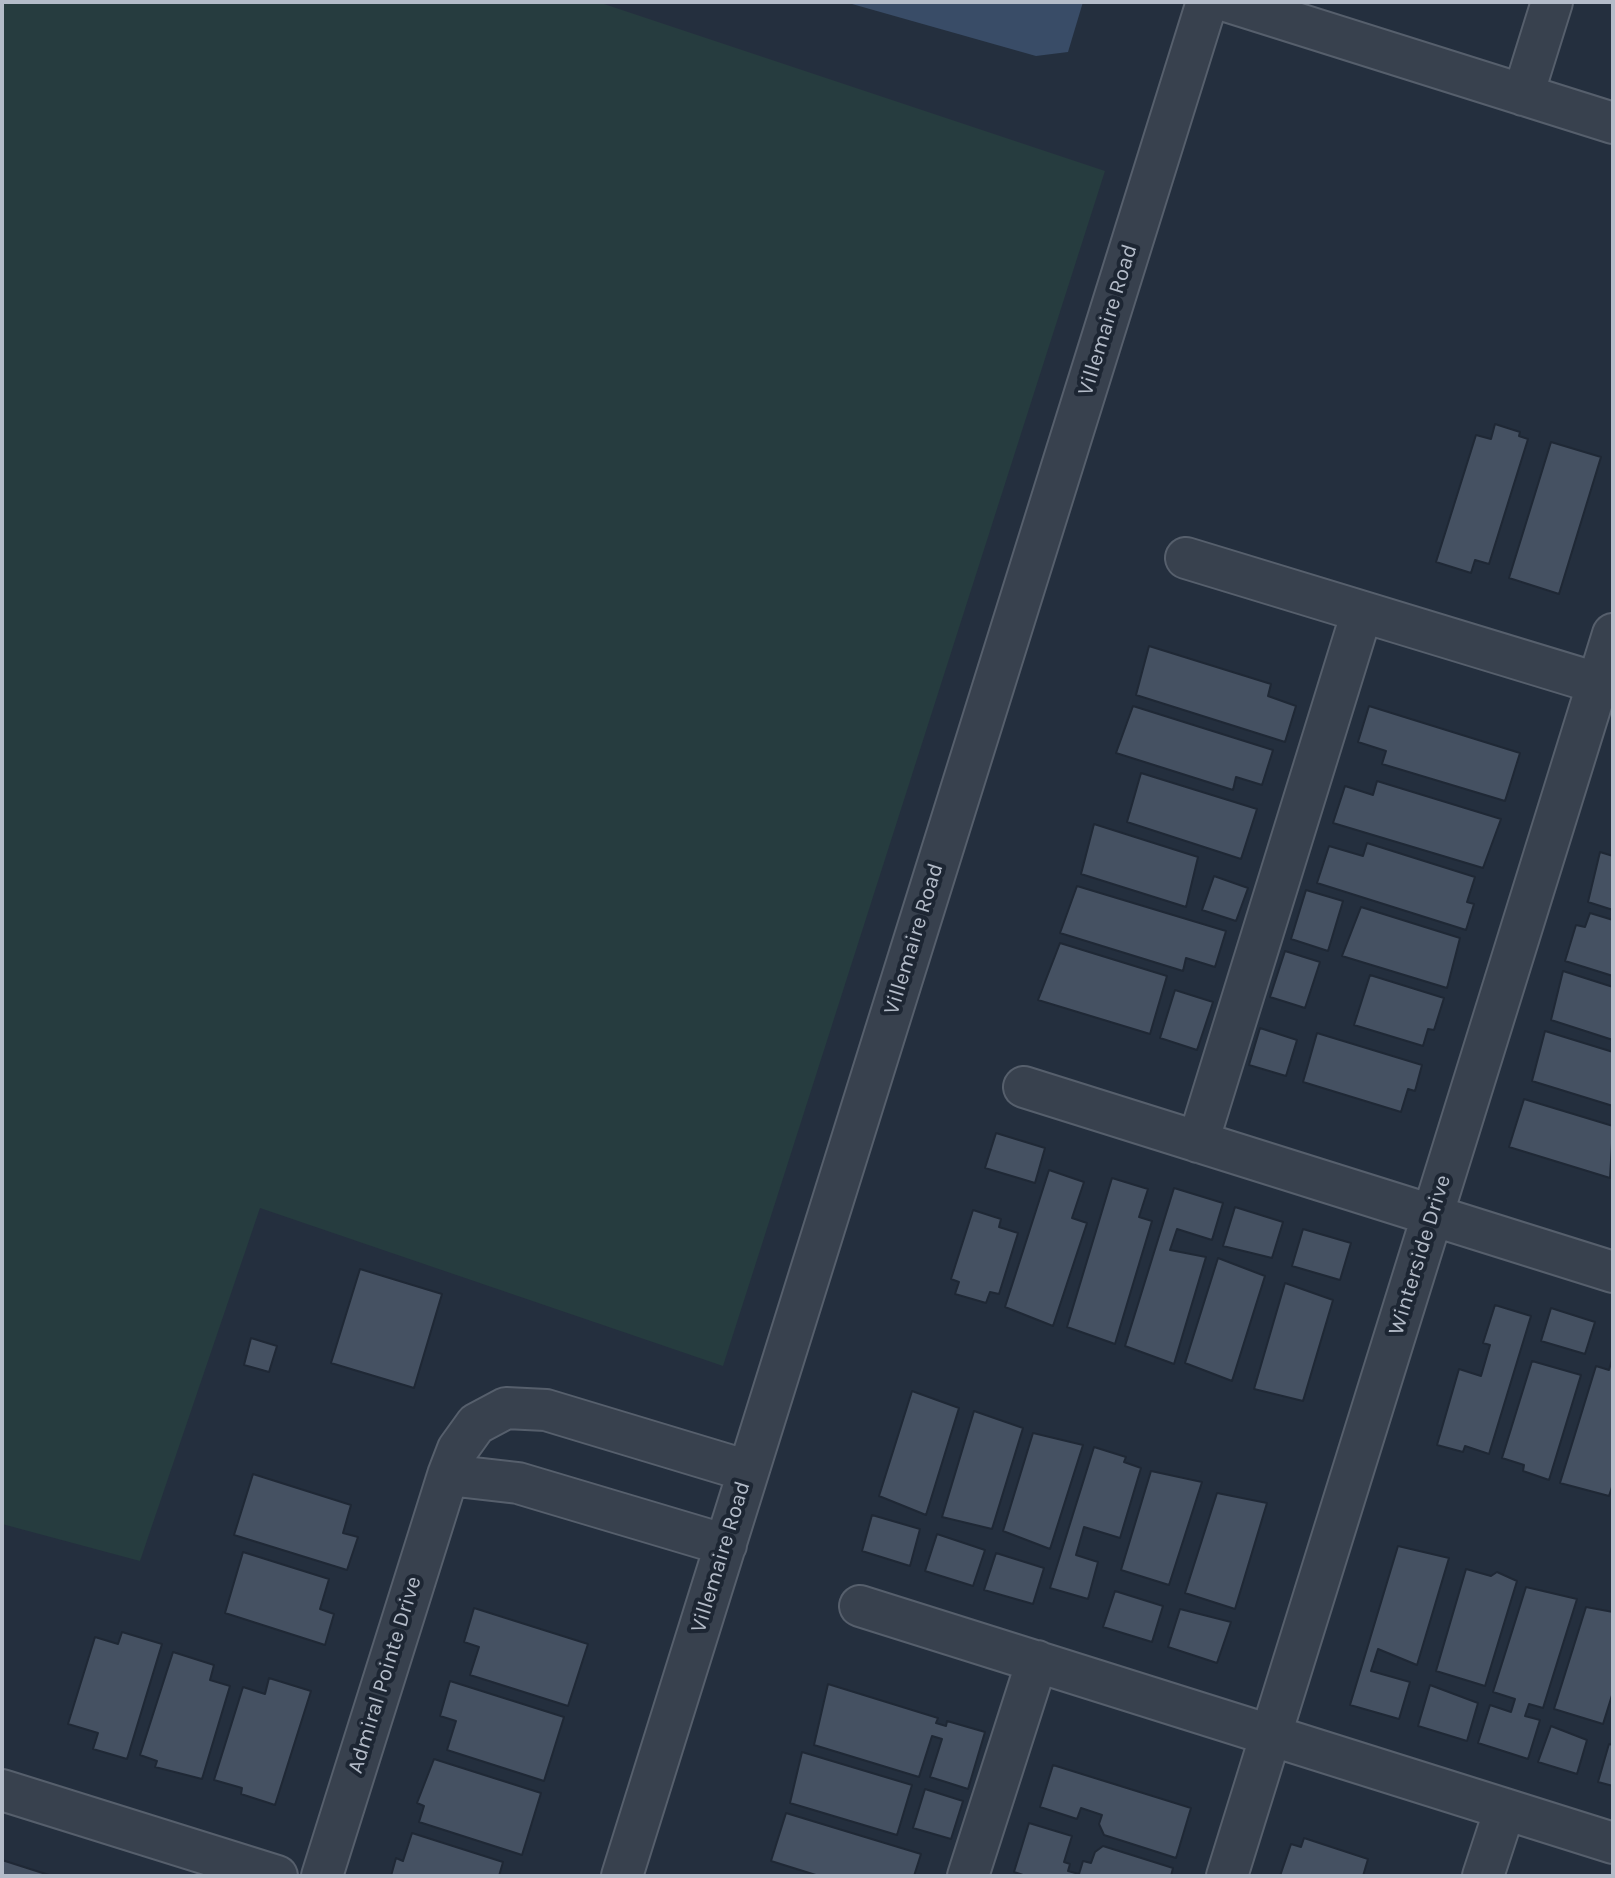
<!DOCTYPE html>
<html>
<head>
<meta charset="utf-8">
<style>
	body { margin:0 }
	#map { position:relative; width:1615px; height:1878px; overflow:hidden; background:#242f3e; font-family:Karla,sans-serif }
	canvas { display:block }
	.frame { position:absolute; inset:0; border:4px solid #b4bcc9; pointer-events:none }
</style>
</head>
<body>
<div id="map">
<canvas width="1615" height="1878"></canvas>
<div class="frame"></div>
</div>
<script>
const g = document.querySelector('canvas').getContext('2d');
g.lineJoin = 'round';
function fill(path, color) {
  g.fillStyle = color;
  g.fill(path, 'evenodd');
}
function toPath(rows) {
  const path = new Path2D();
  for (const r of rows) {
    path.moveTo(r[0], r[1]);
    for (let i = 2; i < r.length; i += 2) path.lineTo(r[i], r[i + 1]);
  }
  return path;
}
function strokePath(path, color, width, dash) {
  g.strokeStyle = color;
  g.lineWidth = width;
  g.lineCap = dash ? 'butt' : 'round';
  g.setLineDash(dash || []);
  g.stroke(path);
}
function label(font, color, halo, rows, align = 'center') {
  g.font = font + ' Karla,sans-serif';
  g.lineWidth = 8;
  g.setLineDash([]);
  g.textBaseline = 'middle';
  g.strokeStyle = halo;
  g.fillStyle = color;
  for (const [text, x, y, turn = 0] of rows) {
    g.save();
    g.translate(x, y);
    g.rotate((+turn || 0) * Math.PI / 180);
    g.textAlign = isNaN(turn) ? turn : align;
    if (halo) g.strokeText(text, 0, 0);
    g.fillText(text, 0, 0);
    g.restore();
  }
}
fill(toPath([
	[2,2,598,2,1105,171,723,1366,260,1208,140,1561,2,1524]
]), '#263c3f');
fill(toPath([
	[845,2,1083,2,1068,52,1036,56]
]), '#394c67');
const building = toPath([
	[1495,424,1520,432,1519,436,1528,439,1489,564,1475,560,1471,573,1436,562,1476,435,1491,439,1495,424],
	[1551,442,1601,457,1559,594,1509,578,1551,442],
	[1149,646,1271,684,1268,696,1296,706,1285,742,1136,695,1149,646],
	[1133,706,1273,750,1262,785,1236,777,1233,790,1116,753,1133,706],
	[1369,706,1520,753,1505,801,1382,764,1386,751,1358,742,1369,706],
	[1141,773,1257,809,1241,859,1127,822,1141,773],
	[1377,781,1501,819,1483,868,1333,823,1345,786,1373,795,1377,781],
	[1094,824,1198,857,1186,907,1081,874,1094,824],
	[1367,843,1475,877,1467,902,1474,904,1466,930,1317,883,1329,846,1363,856,1367,843],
	[1600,852,1613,856,1613,910,1588,902,1600,852],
	[1214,876,1248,888,1236,921,1202,910,1214,876],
	[1077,886,1226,931,1215,967,1186,958,1183,971,1060,933,1077,886],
	[1306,890,1343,901,1328,951,1291,939,1306,890],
	[1361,907,1460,938,1447,988,1342,956,1361,907],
	[1590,913,1613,920,1613,976,1565,961,1576,925,1585,927,1590,913],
	[1060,943,1167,976,1150,1034,1038,1000,1060,943],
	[1285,951,1320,962,1305,1008,1270,997,1285,951],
	[1563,971,1613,987,1613,1040,1551,1020,1563,971],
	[1370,975,1444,998,1434,1030,1428,1029,1423,1046,1354,1025,1370,975],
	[1175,990,1213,1002,1197,1050,1160,1038,1175,990],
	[1260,1028,1297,1040,1286,1076,1249,1065,1260,1028],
	[1545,1031,1613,1052,1613,1106,1532,1081,1545,1031],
	[1317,1033,1422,1065,1415,1091,1408,1089,1401,1112,1303,1082,1317,1033],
	[1524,1099,1613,1126,1610,1178,1509,1147,1524,1099],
	[996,1133,1045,1148,1035,1183,985,1168,996,1133],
	[1049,1170,1084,1182,1072,1218,1087,1223,1053,1326,1005,1307,1049,1170],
	[1112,1178,1148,1189,1139,1217,1152,1221,1115,1344,1067,1327,1112,1178],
	[1174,1188,1223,1203,1212,1240,1177,1229,1170,1250,1206,1257,1174,1364,1125,1346,1174,1188],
	[1235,1207,1283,1222,1272,1258,1223,1246,1235,1207],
	[973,1210,1001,1219,999,1227,1018,1233,999,1294,990,1292,986,1303,955,1294,959,1282,951,1279,973,1210],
	[1303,1229,1351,1243,1340,1280,1292,1266,1303,1229],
	[1218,1258,1265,1276,1232,1381,1185,1363,1218,1258],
	[360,1269,442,1294,414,1388,331,1363,360,1269],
	[1285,1283,1333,1300,1303,1401,1254,1389,1285,1283],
	[1495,1305,1531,1316,1489,1454,1465,1446,1463,1452,1437,1445,1459,1369,1481,1376,1490,1345,1483,1343,1495,1305],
	[1551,1308,1595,1322,1585,1354,1541,1341,1551,1308],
	[251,1338,277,1346,269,1372,244,1365,251,1338],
	[1613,1356,1613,1484,1609,1496,1560,1483,1596,1366,1609,1370,1613,1356],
	[1532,1361,1581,1375,1549,1480,1523,1471,1524,1465,1502,1458,1532,1361],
	[912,1391,959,1408,926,1515,879,1496,912,1391],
	[974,1411,1023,1428,992,1529,942,1517,974,1411],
	[1033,1433,1083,1445,1050,1549,1003,1531,1033,1433],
	[1094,1447,1126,1457,1124,1462,1141,1468,1120,1538,1084,1527,1076,1555,1098,1562,1088,1599,1050,1588,1094,1447],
	[1151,1471,1202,1482,1169,1585,1121,1570,1151,1471],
	[253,1474,351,1505,343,1533,358,1537,347,1570,234,1535,253,1474],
	[1217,1493,1267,1503,1235,1609,1185,1593,1217,1493],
	[872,1515,920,1529,910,1566,862,1551,872,1515],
	[937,1534,985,1550,973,1586,925,1571,937,1534],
	[1398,1546,1449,1558,1417,1665,1378,1649,1371,1671,1410,1682,1399,1719,1350,1705,1398,1546],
	[243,1552,329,1579,320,1609,334,1614,325,1645,225,1613,243,1552],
	[996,1553,1044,1568,1033,1604,984,1590,996,1553],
	[1466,1569,1491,1576,1497,1572,1517,1581,1485,1686,1436,1671,1466,1569],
	[1526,1587,1577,1599,1543,1708,1529,1704,1525,1716,1540,1720,1528,1759,1478,1743,1490,1705,1511,1712,1515,1699,1493,1692,1526,1587],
	[1115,1591,1163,1606,1152,1642,1103,1627,1115,1591],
	[1586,1607,1613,1612,1613,1692,1603,1724,1554,1709,1586,1607],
	[474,1608,588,1644,568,1706,470,1675,479,1647,464,1642,474,1608],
	[1180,1609,1231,1622,1217,1663,1168,1647,1180,1609],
	[122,1632,162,1644,127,1759,93,1749,98,1733,68,1724,95,1637,118,1644,122,1632],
	[173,1652,214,1665,210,1680,230,1686,202,1779,155,1767,157,1761,140,1755,173,1652],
	[269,1678,311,1691,275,1805,241,1794,242,1788,214,1780,243,1687,265,1694,269,1678],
	[450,1681,564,1717,544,1781,447,1750,456,1721,440,1716,450,1681],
	[828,1684,938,1718,936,1723,946,1726,947,1721,985,1732,968,1789,930,1777,942,1739,932,1736,919,1777,814,1745,828,1684],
	[1430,1685,1478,1703,1467,1741,1418,1726,1430,1685],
	[1551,1726,1587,1740,1577,1774,1538,1762,1551,1726],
	[1609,1744,1613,1745,1613,1786,1598,1782,1609,1744],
	[802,1752,912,1785,897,1835,790,1803,802,1752],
	[434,1759,541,1793,522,1855,419,1822,424,1806,417,1803,434,1759],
	[1053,1765,1191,1808,1176,1858,1104,1835,1099,1824,1102,1815,1081,1808,1077,1819,1040,1807,1053,1765],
	[925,1789,963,1801,951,1839,913,1828,925,1789],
	[786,1813,921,1854,914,1876,819,1876,771,1861,786,1813],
	[1029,1823,1072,1836,1064,1862,1070,1864,1068,1871,1079,1874,1083,1861,1091,1863,1095,1852,1103,1846,1173,1868,1171,1876,1026,1876,1014,1872,1029,1823],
	[412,1833,503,1862,499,1876,391,1876,396,1858,403,1861,412,1833],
	[1304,1838,1368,1859,1363,1876,1280,1876,1291,1844,1301,1847,1304,1838],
	[2,1860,52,1876,2,1876,2,1860]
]);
fill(building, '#455162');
strokePath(building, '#1f2835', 2);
const minor = toPath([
	[1229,2,1613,123],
	[1523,95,1552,2],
	[1186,558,1613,688],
	[1024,1087,1613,1272],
	[1198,1142,1362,612],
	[448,1475,518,1483,726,1545],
	[860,1606,1613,1843],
	[2,1790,277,1876],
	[322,1876,448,1475,458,1449,476,1424,506,1408,546,1410,748,1471],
	[622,1876,1207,2],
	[968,1876,1037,1661],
	[1227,1876,1613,634],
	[1483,1876,1505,1809]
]);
strokePath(minor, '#565f6c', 44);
strokePath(minor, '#38414e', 40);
label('22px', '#b4bcc9', '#1d2633', [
	["Villemaire Road",1108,320,-73],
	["Villemaire Road",914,939,-73],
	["Winterside Drive",1420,1255,-73],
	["Villemaire Road",721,1557,-73],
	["Admiral Pointe Drive",385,1675,-73]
]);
</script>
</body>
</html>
